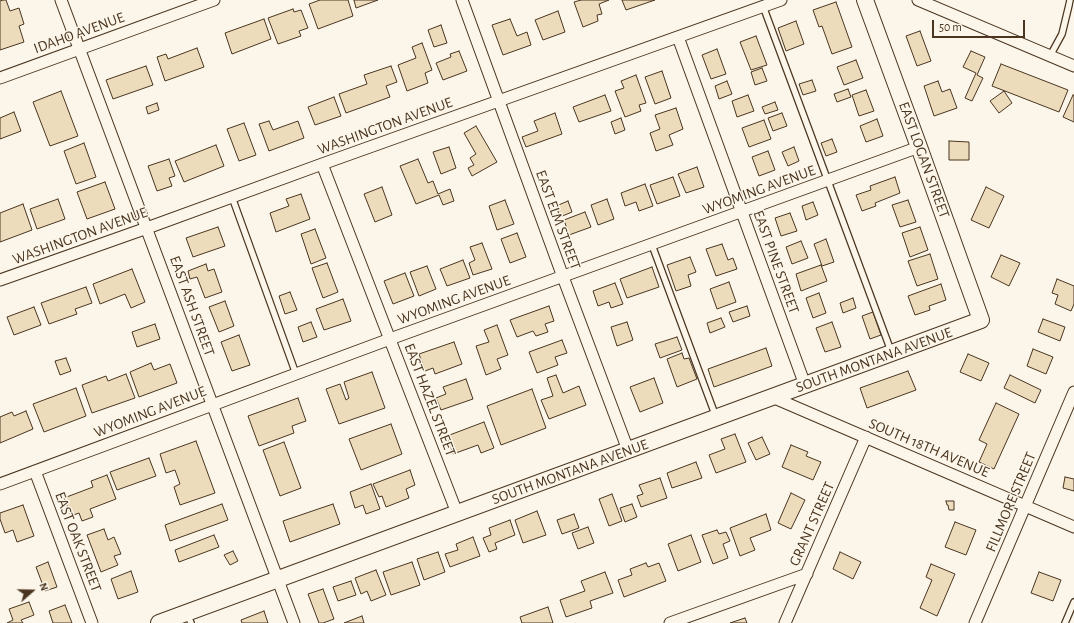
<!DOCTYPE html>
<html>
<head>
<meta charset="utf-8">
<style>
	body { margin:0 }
	#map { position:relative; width:1074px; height:623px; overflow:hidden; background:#fbf6e9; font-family:"Alegreya Sans",sans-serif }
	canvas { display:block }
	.north { position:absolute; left:12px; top:571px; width:40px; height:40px; -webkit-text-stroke:3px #fbf6e9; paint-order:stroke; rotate:70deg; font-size:11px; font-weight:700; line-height:16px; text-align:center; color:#4a3520 }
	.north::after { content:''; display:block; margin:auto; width:14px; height:18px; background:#4a3520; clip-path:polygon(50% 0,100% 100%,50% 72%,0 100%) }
	.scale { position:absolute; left:932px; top:20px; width:93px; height:18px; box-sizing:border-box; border:2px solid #4a3520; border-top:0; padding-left:5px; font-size:12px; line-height:14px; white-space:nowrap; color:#4a3520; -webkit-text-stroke:3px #fbf6e9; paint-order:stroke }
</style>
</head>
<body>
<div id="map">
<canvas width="1074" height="623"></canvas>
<div class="north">N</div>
<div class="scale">50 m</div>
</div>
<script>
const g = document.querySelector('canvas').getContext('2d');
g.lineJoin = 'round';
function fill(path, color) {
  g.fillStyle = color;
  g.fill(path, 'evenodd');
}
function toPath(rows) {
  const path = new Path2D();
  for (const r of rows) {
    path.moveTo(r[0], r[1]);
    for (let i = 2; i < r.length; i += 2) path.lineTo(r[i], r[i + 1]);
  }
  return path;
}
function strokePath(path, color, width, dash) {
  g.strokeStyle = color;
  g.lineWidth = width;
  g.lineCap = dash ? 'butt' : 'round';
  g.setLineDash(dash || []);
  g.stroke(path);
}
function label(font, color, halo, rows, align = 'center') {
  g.font = font + ' "Alegreya Sans",sans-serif';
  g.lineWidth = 3;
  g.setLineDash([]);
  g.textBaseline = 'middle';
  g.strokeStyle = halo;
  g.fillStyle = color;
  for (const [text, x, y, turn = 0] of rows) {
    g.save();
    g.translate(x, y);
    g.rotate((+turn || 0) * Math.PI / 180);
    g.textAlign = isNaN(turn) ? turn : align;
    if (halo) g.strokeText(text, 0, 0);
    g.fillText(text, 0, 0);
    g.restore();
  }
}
const building = toPath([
	[3,0,6,0,10,11,19,8,24,24,19,26,24,42,0,50,0,1,3,0],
	[320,0,348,0,353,16,318,29,309,4,320,0],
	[354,0,378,0,356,8,354,0],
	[581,0,609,0,599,4,602,14,597,15,598,21,583,27,574,2,581,0],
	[622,0,655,0,626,10,622,0],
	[836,2,852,47,832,54,822,26,819,27,813,10,836,2],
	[293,9,294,12,301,10,308,28,299,31,301,36,278,44,268,18,293,9],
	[558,11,565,32,543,40,535,20,558,11],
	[264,19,271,39,232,54,225,33,264,19],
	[510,19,517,36,527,32,531,45,503,55,492,25,510,19],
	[796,21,804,44,786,51,778,28,796,21],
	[441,25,447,43,434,47,428,30,441,25],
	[920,31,931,61,917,66,906,36,920,31],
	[756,36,767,65,751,70,740,42,756,36],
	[422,43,432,70,425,73,428,83,407,91,398,65,416,58,412,47,422,43],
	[197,48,204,67,165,81,157,57,166,54,168,59,197,48],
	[717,49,726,74,711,79,702,55,717,49],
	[459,51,467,71,443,80,436,63,451,57,450,54,459,51],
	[971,51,985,57,977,75,983,78,972,101,965,98,976,73,963,67,971,51],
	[856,60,863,78,844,85,837,67,856,60],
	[1001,64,1068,90,1059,112,992,86,1001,64],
	[146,66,153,85,113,99,106,80,146,66],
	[391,66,397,82,386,86,390,97,346,113,339,94,367,84,364,75,391,66],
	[762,68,767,81,755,85,751,72,762,68],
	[662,71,671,98,655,104,645,77,662,71],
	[636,75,646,103,639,105,641,111,625,117,615,91,624,88,621,81,636,75],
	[812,80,816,91,803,95,799,84,812,80],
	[727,81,732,94,719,99,715,86,727,81],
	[938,81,942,92,950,89,957,108,934,116,924,86,938,81],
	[848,89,851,97,837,102,834,94,848,89],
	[866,90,874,111,859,116,852,95,866,90],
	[61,91,78,136,50,146,33,102,61,91],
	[1004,91,1012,103,999,113,990,101,1004,91],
	[605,95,611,111,579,122,573,107,605,95],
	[748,95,754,111,737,117,732,101,748,95],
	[1073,95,1074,95,1074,122,1063,117,1073,95],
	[334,97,341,116,315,125,308,107,334,97],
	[775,102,778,110,765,114,762,107,775,102],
	[157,103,159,110,148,114,146,107,157,103],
	[676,108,683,129,669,135,673,145,656,151,650,133,660,129,655,115,676,108],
	[14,112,21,131,0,139,0,118,14,112],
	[555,113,562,134,526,147,522,137,538,131,534,121,555,113],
	[782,113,787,126,773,131,768,118,782,113],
	[621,118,625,130,615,134,611,122,621,118],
	[877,119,883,136,866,142,860,126,877,119],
	[764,120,771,139,749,147,742,128,764,120],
	[269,121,273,130,298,121,304,138,269,151,259,124,269,121],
	[244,123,256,155,239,161,227,129,244,123],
	[476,126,497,162,472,176,468,168,474,165,470,158,476,154,464,133,476,126],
	[832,139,837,152,826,156,821,143,832,139],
	[949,141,969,142,969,160,949,160,949,141],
	[84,143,96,177,76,184,64,151,84,143],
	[216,145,224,166,184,182,175,161,216,145],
	[449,147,456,168,441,174,433,152,449,147],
	[794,147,799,161,788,166,782,152,794,147],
	[768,151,775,170,759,176,752,157,768,151],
	[169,159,175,176,169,178,172,186,157,191,148,166,169,159],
	[418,159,428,183,433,181,438,194,450,189,454,201,443,205,439,195,416,204,400,166,418,159],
	[697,167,704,187,686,193,678,174,697,167],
	[673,177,680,196,657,204,650,185,673,177],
	[895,177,900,193,875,203,876,206,862,211,856,195,871,190,870,186,895,177],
	[105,182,115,209,87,219,77,192,105,182],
	[645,184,653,206,639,211,636,202,625,206,621,193,645,184],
	[382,187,392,215,375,222,364,194,382,187],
	[986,187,1004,196,989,228,971,220,986,187],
	[301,194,310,219,276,232,270,213,289,206,286,199,301,194],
	[58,199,65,219,37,229,30,209,58,199],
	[607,199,614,219,598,225,591,205,607,199],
	[505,200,514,224,497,230,489,206,505,200],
	[908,200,916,222,900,227,892,205,908,200],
	[568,201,572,212,560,217,556,206,568,201],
	[813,202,818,215,806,220,802,206,813,202],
	[23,204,32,230,0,242,0,213,23,204],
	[585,212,591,227,569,235,564,220,585,212],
	[790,213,797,231,781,236,775,218,790,213],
	[218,227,225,246,193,257,186,238,218,227],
	[920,227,928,250,910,257,902,233,920,227],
	[315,229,326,258,311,264,301,234,315,229],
	[517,233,526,257,510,263,501,239,517,233],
	[826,239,834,262,822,266,814,244,826,239],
	[801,241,808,258,792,264,786,247,801,241],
	[482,243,492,269,473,275,469,263,475,260,470,247,482,243],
	[722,244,728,260,733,258,737,269,716,276,706,249,722,244],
	[930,254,938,279,917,286,908,261,930,254],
	[1001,255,1020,263,1009,286,991,277,1001,255],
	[690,257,696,272,688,275,691,286,676,291,667,265,690,257],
	[463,260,470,278,447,286,440,269,463,260],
	[327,263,338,292,323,298,312,268,327,263],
	[206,264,208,271,214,269,222,292,205,298,197,277,190,279,188,271,206,264],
	[821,265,827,281,801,291,796,274,821,265],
	[427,266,436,289,419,296,410,272,427,266],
	[652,267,659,287,627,298,620,279,652,267],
	[132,269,145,302,131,308,125,294,100,304,93,284,132,269],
	[405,273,414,296,393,304,384,281,405,273],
	[1057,279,1074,286,1074,304,1071,311,1055,304,1058,295,1052,293,1057,279],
	[729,282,736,302,717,309,710,289,729,282],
	[615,283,623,304,611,308,609,302,598,306,593,291,615,283],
	[941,284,946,300,929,306,930,310,915,315,908,296,941,284],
	[86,287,92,303,75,309,77,314,49,324,41,303,86,287],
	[290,292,297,310,285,314,279,296,290,292],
	[819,293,826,313,813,318,806,298,819,293],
	[853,298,856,308,843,313,840,303,853,298],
	[343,299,351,321,324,330,316,309,343,299],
	[225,301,234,326,219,332,209,307,225,301],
	[549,306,554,321,545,324,548,332,536,336,533,331,517,337,510,320,549,306],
	[747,306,750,316,733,322,729,312,747,306],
	[34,307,41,325,14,335,7,317,34,307],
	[873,312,881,335,870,339,862,316,873,312],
	[721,318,725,327,710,333,707,323,721,318],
	[1043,319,1065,327,1060,341,1038,332,1043,319],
	[311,322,317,337,303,342,298,327,311,322],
	[627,322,633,340,617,346,611,327,627,322],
	[832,322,841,347,825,352,816,328,832,322],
	[155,324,160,339,137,347,132,332,155,324],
	[497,325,508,355,497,359,501,369,486,375,476,346,489,342,484,330,497,325],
	[239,335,250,365,232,371,221,342,239,335],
	[677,337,682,350,660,358,655,344,677,337],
	[562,340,567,353,555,357,558,365,537,373,529,352,562,340],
	[454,342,462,364,435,374,433,368,425,371,419,354,454,342],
	[766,348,772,366,714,387,708,369,766,348],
	[1033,349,1053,357,1046,374,1027,366,1033,349],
	[682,353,684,359,689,358,697,379,677,387,667,359,682,353],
	[968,354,989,363,981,381,960,372,968,354],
	[66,358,71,371,60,375,55,361,66,358],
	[151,363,154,370,170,364,177,383,139,397,130,372,151,363],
	[908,371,916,390,867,408,860,388,908,371],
	[372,372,385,408,339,424,326,389,340,384,346,400,349,398,344,382,372,372],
	[126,374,135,398,92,413,82,385,106,376,108,381,126,374],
	[556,375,563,393,579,386,586,405,549,419,541,400,553,396,547,378,556,375],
	[1010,375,1041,390,1035,403,1004,388,1010,375],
	[654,378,663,403,640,412,630,387,654,378],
	[466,379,473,399,441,410,436,398,446,394,443,387,466,379],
	[76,388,86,416,44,432,33,404,76,388],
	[532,389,546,428,501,445,487,406,532,389],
	[298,398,306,421,292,426,294,433,259,446,248,416,298,398],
	[996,403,1019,414,994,469,979,462,987,444,979,440,996,403],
	[26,411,33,429,0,443,0,417,12,412,14,416,26,411],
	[484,422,494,448,481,453,478,445,453,454,447,436,484,422],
	[391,424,402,454,361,470,349,439,391,424],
	[735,434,746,462,716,473,709,455,725,449,721,439,735,434],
	[762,437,770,454,756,460,748,443,762,437],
	[196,441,215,493,180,505,174,487,180,484,175,470,166,473,160,454,196,441],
	[284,442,301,488,280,496,263,450,284,442],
	[791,445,808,452,806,456,821,462,813,480,782,467,791,445],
	[149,458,156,476,117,490,110,472,149,458],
	[696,462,702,478,672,488,667,473,696,462],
	[410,470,415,485,406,489,409,498,386,507,382,496,379,497,373,484,410,470],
	[107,475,116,499,90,509,93,517,82,521,79,513,71,516,64,498,93,487,91,481,107,475],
	[1065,477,1074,479,1074,491,1063,488,1065,477],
	[660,478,667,498,641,507,637,496,643,494,639,485,660,478],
	[371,484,380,509,366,514,363,505,355,508,350,492,371,484],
	[791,493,805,500,791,529,778,523,791,493],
	[612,494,622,521,609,526,599,499,612,494],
	[946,501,954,501,954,510,949,510,948,505,947,505,946,501],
	[222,504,228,520,170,541,165,525,222,504],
	[333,504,340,524,290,542,283,521,333,504],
	[632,504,637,517,625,522,620,508,632,504],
	[23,505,34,536,17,542,13,530,5,533,0,519,0,513,23,505],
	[537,511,546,535,523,543,515,520,537,511],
	[574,514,579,528,562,534,557,520,574,514],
	[766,514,771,530,750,538,755,550,740,556,730,528,766,514],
	[510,520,515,535,495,543,497,549,489,552,483,538,491,535,489,528,510,520],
	[955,522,976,530,966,555,945,547,955,522],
	[588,527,594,543,578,549,572,533,588,527],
	[104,529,108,540,114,537,121,554,114,556,118,565,101,572,87,535,104,529],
	[717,530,719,534,726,532,730,541,723,544,728,558,713,564,702,535,717,530],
	[214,535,219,547,179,562,175,550,214,535],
	[691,535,701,562,678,571,668,544,691,535],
	[473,537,480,556,450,567,445,554,458,550,456,544,473,537],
	[233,551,238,561,230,565,224,555,233,551],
	[438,552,445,572,424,580,417,559,438,552],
	[840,552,861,562,853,579,833,569,840,552],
	[48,562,57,587,45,591,36,567,48,562],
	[412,562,420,585,391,595,383,572,412,562],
	[646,563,648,567,659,563,666,581,624,597,618,580,632,575,630,569,646,563],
	[931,564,955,574,937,616,920,608,932,580,926,577,931,564],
	[376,570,386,595,371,601,367,591,361,594,355,578,376,570],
	[131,571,138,592,118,599,111,579,131,571],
	[605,572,613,593,590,601,592,608,566,617,560,600,585,591,581,581,605,572],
	[1039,572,1061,580,1053,601,1031,593,1039,572],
	[351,581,356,595,338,601,333,587,351,581],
	[323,589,334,619,323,623,319,623,308,594,323,589],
	[29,602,34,615,21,620,23,623,7,623,13,620,9,609,29,602],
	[65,605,72,623,53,623,49,611,65,605],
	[548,607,553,623,522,623,520,617,548,607],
	[264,611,268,623,242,623,241,620,264,611],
	[362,616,364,623,344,623,362,616],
	[745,618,747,623,730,623,745,618]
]);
fill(building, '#ecdcbc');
strokePath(building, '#4a3520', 1);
const lane = toPath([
	[763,6,891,351],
	[1050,56,1062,34,1069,5,1070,0],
	[232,197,296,374],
	[652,245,716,417],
	[187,613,191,623],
	[1065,623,1074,602]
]);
const street = toPath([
	[61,0,294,623],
	[462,0,563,277,628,450],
	[918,0,1074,66],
	[678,37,805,385],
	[0,78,214,0],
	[322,164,457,513],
	[0,280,147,228,325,163,781,0],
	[772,397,1074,527],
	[35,471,92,623],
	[0,484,390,339,919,147],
	[670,623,807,574],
	[785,623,866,437],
	[975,623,1074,392]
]);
const secondary = toPath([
	[159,623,981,320,919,147,865,0]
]);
strokePath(lane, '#4a3520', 8);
strokePath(street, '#4a3520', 13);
strokePath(secondary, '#4a3520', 18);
strokePath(lane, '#fbf6e9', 5.5);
strokePath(street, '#fbf6e9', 11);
strokePath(secondary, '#fbf6e9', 16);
label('15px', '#4a3520', '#fbf6e9', [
	["IDAHO AVENUE",79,33,-20],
	["WASHINGTON AVENUE",385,126,-20],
	["EAST LOGAN STREET",924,160,70],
	["WYOMING AVENUE",759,190,-20],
	["EAST ELM STREET",558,220,70],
	["WASHINGTON AVENUE",80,236,-20],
	["EAST PINE STREET",776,262,70],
	["WYOMING AVENUE",454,300,-20],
	["EAST ASH STREET",192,306,70],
	["SOUTH MONTANA AVENUE",874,360,-20],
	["EAST HAZEL STREET",430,400,69],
	["WYOMING AVENUE",150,412,-21],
	["SOUTH 18TH AVENUE",929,448,23],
	["SOUTH MONTANA AVENUE",570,472,-20],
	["FILLMORE STREET",1011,502,-67],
	["GRANT STREET",812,524,-66],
	["EAST OAK STREET",78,542,69]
]);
</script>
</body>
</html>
